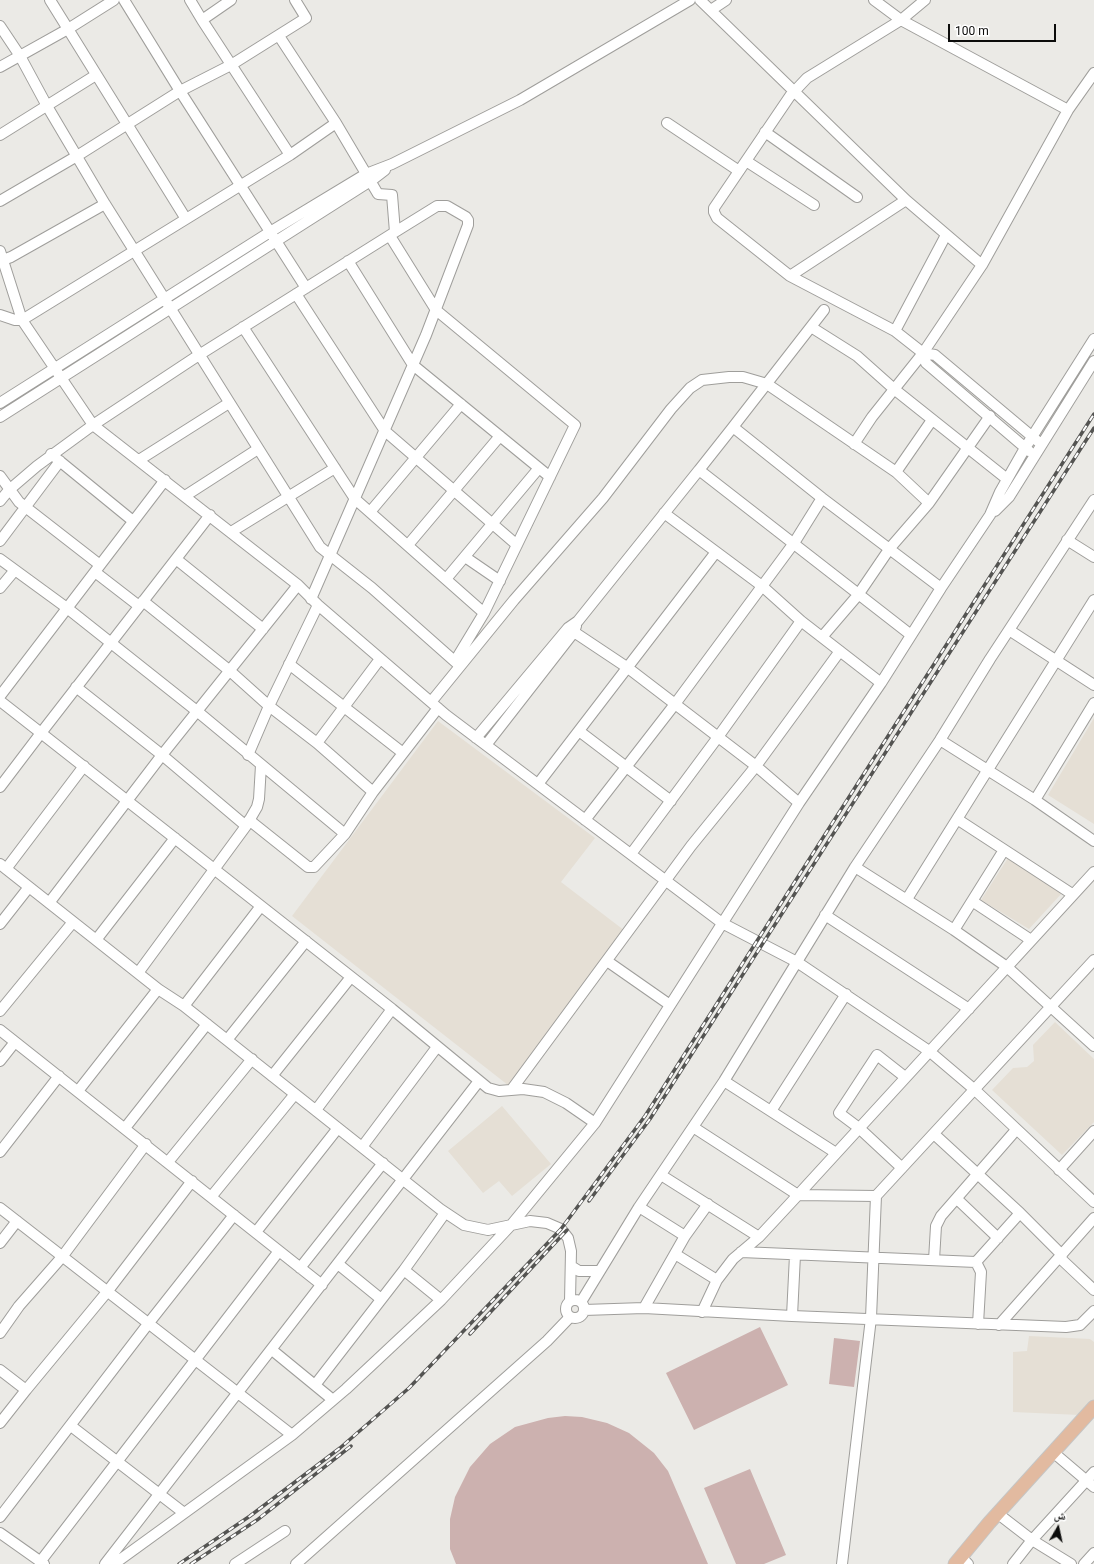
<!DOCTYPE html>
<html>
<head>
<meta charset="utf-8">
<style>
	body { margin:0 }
	#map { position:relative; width:1094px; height:1564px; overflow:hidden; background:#ebeae6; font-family:Roboto,"Noto Naskh Arabic",sans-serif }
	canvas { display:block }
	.north { position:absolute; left:1038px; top:1508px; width:40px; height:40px; -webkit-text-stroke:3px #fff; paint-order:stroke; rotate:9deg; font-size:11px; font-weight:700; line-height:16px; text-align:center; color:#0c0c0b }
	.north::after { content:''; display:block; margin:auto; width:14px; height:18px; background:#0c0c0b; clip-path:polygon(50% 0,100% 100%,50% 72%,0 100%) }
	.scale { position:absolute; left:948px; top:24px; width:108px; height:18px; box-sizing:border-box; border:2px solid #0c0c0b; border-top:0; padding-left:5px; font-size:12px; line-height:14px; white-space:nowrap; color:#0c0c0b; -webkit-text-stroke:3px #fff; paint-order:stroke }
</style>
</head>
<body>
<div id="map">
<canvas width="1094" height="1564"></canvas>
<div class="north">ش</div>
<div class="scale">100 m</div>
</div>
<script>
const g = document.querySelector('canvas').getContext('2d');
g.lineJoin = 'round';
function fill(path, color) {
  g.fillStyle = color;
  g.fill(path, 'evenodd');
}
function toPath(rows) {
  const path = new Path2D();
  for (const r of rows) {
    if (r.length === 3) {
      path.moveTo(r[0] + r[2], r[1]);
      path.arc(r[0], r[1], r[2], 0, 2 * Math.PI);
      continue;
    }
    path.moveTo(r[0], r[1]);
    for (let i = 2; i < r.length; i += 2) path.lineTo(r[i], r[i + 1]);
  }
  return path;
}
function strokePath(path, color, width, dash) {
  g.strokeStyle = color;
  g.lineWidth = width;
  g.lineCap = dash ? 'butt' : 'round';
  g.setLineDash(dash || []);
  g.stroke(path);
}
fill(toPath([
	[1094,718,1094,824,1048,795],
	[438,721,595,838,561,882,629,934,513,1089,292,916],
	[1008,858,1062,893,1029,929,981,900],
	[1055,1022,1094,1059,1094,1122,1062,1155,992,1090,1013,1068,1027,1067,1034,1061,1033,1045],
	[502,1106,551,1164,512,1196,499,1181,483,1193,448,1151],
	[1029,1336,1090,1339,1094,1342,1094,1399,1080,1415,1013,1412,1013,1352,1027,1351]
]), '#e5dfd5');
fill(toPath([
	[760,1327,788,1385,694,1430,666,1373],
	[834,1338,860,1341,854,1387,829,1384],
	[565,1416,582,1417,607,1423,629,1433,654,1453,668,1471,708,1564,456,1564,450,1549,450,1519,455,1497,470,1467,490,1444,515,1427,548,1418],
	[750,1469,786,1555,764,1564,736,1564,704,1488]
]), '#ccb1af');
const minor = toPath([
	[114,0,68,29,186,219],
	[124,0,180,91,306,288],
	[190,0,202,20],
	[231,0,202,20,290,155],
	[700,0,906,200,982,265],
	[874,0,901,20,1068,110],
	[925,0,901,20,807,78,790,96,714,208,714,212,717,218,790,276,895,331,923,353,935,355,1041,444],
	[711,10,726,0],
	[0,26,20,56,47,106,105,204,320,547,372,588,460,666],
	[279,36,336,123,378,194,392,195,395,232],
	[0,67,68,29,50,0],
	[667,123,739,171],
	[765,132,857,197],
	[0,135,96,75],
	[746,161,814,205],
	[0,201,77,156,180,91,231,65,306,18,295,0],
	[390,236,436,310,575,425,484,613,455,661],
	[0,251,22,320,93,425,298,585,318,605,446,715,722,923,797,962,929,1051,975,1090,1094,1202],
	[0,261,11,257,105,204],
	[348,261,413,365,550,477],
	[790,276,906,200],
	[296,294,385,431,517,545],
	[0,315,15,320,22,320,290,155,336,123],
	[243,327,355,499,484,613],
	[811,327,857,356,894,389,1007,479],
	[895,331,946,235],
	[923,353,926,363,1029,451],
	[0,403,270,232,366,174,392,164,520,100,690,0],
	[0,417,372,180,385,170],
	[733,427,824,310],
	[854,444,872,417,923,353,982,265,1068,110,1094,73],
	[51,454,133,521],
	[139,460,229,403],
	[699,470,733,427,822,498,941,588],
	[896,472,932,420],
	[0,476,19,502,100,565],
	[185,496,258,449],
	[0,501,9,490,37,466,93,425,199,355,395,232,437,206,447,206,466,217,468,220,468,225,426,335,311,599],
	[929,503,990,416],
	[995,511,1009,497,1094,361],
	[370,512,461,404],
	[664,513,762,586,801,621,881,683],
	[231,532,335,468],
	[1067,540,1094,557],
	[0,541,60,461],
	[408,545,500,436],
	[465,557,500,581],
	[0,559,67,608,198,712,345,834],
	[176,559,263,629],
	[95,572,139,606],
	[446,579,539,468],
	[0,588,15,570],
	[143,601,230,671,269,706,317,743,373,792],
	[568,628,628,668,756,766,799,803],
	[1009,630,1094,685],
	[289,664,403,753],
	[76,687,162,755,246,826],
	[0,696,165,480],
	[0,701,41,733,210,515],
	[431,702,514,600,603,498,671,409,690,388,702,380,729,377,743,377,767,384,896,472,929,503,890,548,858,595,822,637],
	[579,731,671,801],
	[476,738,568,628,578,621,699,470,911,635],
	[940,740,1035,800,1094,841],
	[317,743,380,659],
	[486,745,574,632,576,626],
	[248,755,269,706,318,605],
	[538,784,716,552],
	[0,787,41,733,392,1009,488,1088,499,1091,523,1089,544,1092,566,1103,595,1123],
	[1035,800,1094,703],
	[957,819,1072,894],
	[249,820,308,867,314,867,345,834,373,792,438,708],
	[585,820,675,704,794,543,822,498],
	[631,854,718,737,801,621],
	[0,864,158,989,78,1091],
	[855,867,954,930,1007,967,1094,1046],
	[6,869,84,766],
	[907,899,1094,600],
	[972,901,1031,940],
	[49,903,162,755,298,585],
	[261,906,184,1006,440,1209,464,1225,488,1230,530,1221,547,1223,561,1229,568,1238,571,1251,570,1301],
	[825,915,969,1009],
	[0,924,29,887],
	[954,930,1004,850],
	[96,940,175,838],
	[607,961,670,1005],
	[138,973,246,826,257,807,259,799,261,765],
	[158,989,184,1006],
	[0,1011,73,922],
	[0,1030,322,1285],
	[227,1040,306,941],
	[0,1061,15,1042],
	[272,1076,351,977],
	[724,1081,836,1153],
	[512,1089,691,846,756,766,840,651],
	[316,1110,392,1009],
	[771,1111,846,994],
	[693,1127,798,1195,876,1196],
	[125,1128,207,1024],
	[934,1134,1020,1213,1062,1255],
	[362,1147,437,1047],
	[0,1152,59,1076],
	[168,1162,252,1059],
	[902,1168,859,1128,839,1113,877,1055,905,1077],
	[1059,1170,1094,1131],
	[661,1175,759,1237],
	[211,1197,295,1094],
	[957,1199,998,1238],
	[639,1207,685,1236,644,1308],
	[0,1208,292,1435],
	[256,1232,338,1128],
	[685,1236,708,1204],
	[0,1243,17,1221],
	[741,1252,976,1262,1020,1213],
	[675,1254,717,1280],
	[1060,1258,1094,1290],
	[934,1260,936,1226,941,1216,1016,1130],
	[976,1262,981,1272,978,1324],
	[338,1264,381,1299],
	[571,1266,579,1271,599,1271],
	[300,1268,383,1163],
	[404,1270,441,1300],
	[575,1309,9],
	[581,1302,639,1207,724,1081,855,867,940,740,990,659,1094,500],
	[584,1310,644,1308,792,1316,1066,1327,1080,1325,1094,1311],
	[702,1312,717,1280,733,1259,759,1237,798,1195,1094,872],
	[792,1316,795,1255],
	[999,1325,1094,1218],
	[0,1333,19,1306,62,1257,146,1144],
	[272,1350,333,1400],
	[0,1370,26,1390,0,1423],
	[315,1385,404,1270,445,1213],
	[26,1390,107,1292,192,1181],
	[71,1426,184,1513],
	[1054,1453,1094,1487],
	[997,1513,1032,1540,1071,1564],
	[0,1517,148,1324,234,1215],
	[0,1533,44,1564],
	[961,1557,968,1564],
	[40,1562,279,1251],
	[105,1564,479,1081],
	[114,1564,292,1435,346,1389,441,1300,512,1224,595,1123,799,803,881,683,941,588,990,515,1000,492,1025,448,1094,339],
	[235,1564,285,1531],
	[296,1564,547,1341,570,1317],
	[842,1564,871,1318,876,1196,1094,960],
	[1013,1564,1032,1540,1094,1472],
	[1084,1564,1094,1553]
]);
const major = toPath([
	[955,1564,989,1523,1094,1407]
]);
strokePath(minor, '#9f9e9b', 12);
strokePath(major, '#c5c5c4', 15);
strokePath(minor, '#fff', 10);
strokePath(major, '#e2baa0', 13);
const rail = toPath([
	[589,1201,650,1119,1094,428],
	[470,1334,567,1230],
	[179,1564,250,1516,340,1448,409,1388,561,1229,645,1116,1094,414],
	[191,1564,257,1520,351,1446]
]);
strokePath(rail, '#545452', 3.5);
strokePath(rail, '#fff', 2, [6]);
</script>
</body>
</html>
